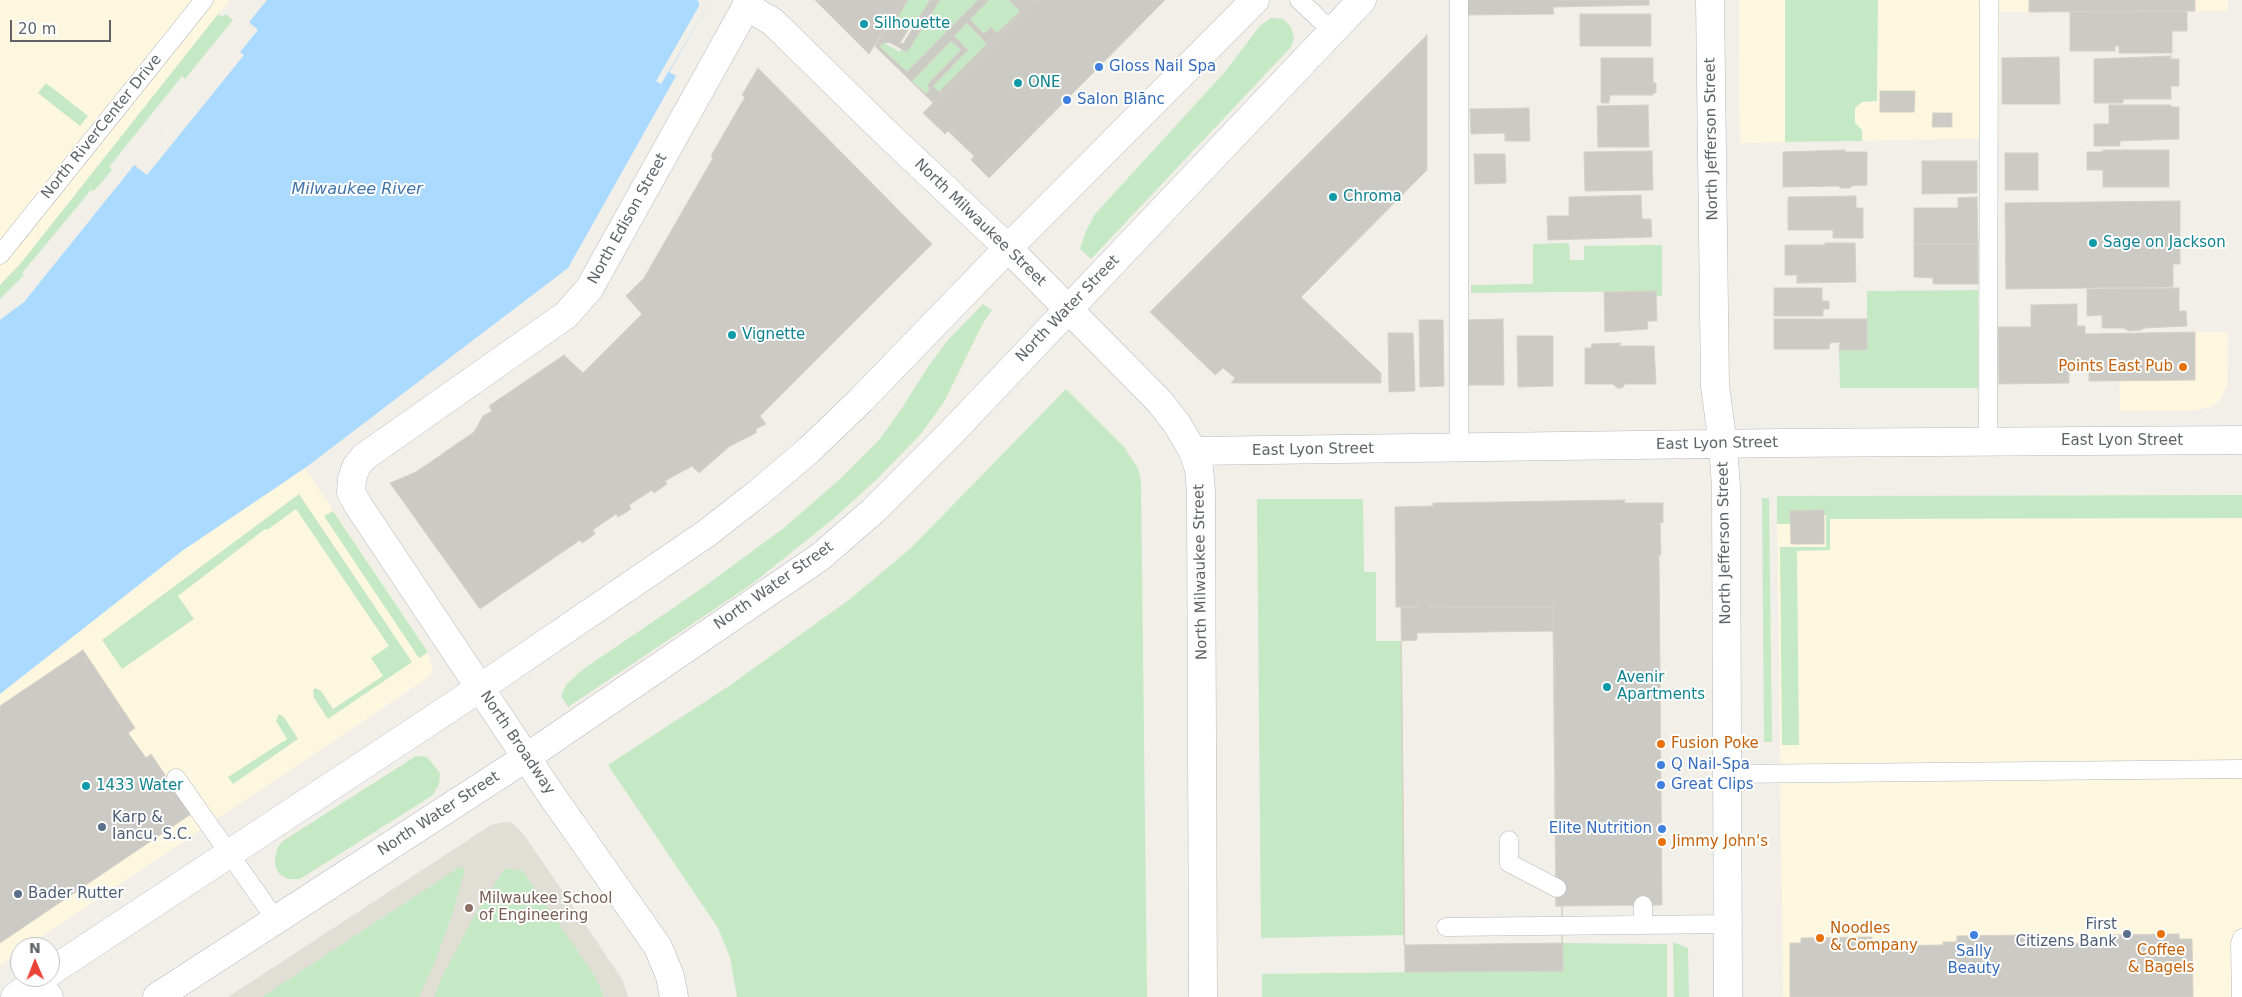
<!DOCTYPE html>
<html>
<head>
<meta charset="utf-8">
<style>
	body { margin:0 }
	#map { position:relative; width:2242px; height:997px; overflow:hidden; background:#f1efe8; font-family:"DejaVu Sans",sans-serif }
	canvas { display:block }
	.north { position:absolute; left:10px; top:937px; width:50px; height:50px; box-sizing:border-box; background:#fff; border:1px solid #bfc1c3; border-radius:50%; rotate:359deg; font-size:14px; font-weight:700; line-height:20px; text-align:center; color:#5f6368 }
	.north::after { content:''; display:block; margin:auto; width:18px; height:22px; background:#ea4335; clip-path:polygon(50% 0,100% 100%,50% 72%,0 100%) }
	.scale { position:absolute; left:10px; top:20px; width:101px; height:22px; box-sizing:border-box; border:2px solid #5f6368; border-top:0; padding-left:6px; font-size:15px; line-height:18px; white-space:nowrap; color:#5f6368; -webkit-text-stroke:4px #fff; paint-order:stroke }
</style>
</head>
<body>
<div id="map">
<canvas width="2242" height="997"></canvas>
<div class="north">N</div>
<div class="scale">20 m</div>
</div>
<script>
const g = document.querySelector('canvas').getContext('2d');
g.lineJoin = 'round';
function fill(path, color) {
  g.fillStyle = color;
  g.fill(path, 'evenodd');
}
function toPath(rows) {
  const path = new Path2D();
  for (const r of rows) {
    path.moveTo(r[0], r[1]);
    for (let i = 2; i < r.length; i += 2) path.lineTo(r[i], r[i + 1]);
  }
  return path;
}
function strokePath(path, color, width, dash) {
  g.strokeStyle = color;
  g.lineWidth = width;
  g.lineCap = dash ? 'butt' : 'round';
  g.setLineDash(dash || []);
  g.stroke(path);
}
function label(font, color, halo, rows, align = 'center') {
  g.font = font + ' "DejaVu Sans",sans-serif';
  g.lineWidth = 4;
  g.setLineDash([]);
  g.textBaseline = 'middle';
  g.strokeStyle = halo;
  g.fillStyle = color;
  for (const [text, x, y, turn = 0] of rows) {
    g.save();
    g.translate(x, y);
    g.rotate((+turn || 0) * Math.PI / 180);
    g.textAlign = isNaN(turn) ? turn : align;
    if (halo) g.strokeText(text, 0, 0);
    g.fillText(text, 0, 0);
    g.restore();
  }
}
fill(toPath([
	[0,0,230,0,21,263,0,285],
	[1739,0,2228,0,2228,11,2000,12,1999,138,1740,143],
	[2228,332,2227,386,2219,401,2210,407,2198,410,2120,411,2119,333],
	[305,468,427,651,433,669,430,676,26,947,20,947,20,951,0,965,0,694,182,551],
	[2242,495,2242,997,1783,997,1777,496]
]), '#fef7e0');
fill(toPath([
	[505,822,512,823,525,836,622,979,628,997,228,997,491,825]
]), '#e1ded6');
fill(toPath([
	[908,0,930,0,913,28,897,18],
	[940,0,978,0,907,72,880,47,881,44,884,43,900,52,901,49,907,52],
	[989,0,1009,0,1020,11,997,33,984,34,970,19],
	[1785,0,1878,0,1877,101,1862,102,1855,108,1855,123,1862,130,1862,141,1785,142],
	[218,14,223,17,225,14,233,20,185,79,182,76,109,167,112,170,94,191,91,190,22,273,24,275,0,299,0,285,21,263],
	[1273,18,1283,19,1291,27,1294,38,1291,47,1091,259,1080,249,1086,231,1095,214,1224,73,1259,27,1269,19],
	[967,23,987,44,939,92,933,86,968,50,954,36],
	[951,41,961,50,927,85,930,89,926,94,912,81],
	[46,83,88,116,80,126,38,93],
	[1569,243,1570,260,1584,260,1584,246,1662,245,1662,296,1656,296,1656,291,1471,293,1471,285,1533,284,1533,244],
	[1978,290,1978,388,1840,388,1839,350,1867,349,1867,291],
	[983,304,992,310,983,323,944,402,920,435,876,480,833,519,752,584,568,707,561,696,566,685,582,670,698,591,784,528,840,479,880,439,902,408,928,367,947,341],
	[1066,389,1124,447,1138,468,1141,481,1147,997,737,997,730,957,718,928,608,765,732,684,850,599,911,548],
	[299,494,412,662,328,719,314,698,313,690,316,688,321,691,333,709,383,676,371,658,389,646,296,509,267,530,265,529,178,596,194,619,122,669,102,640],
	[2242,495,2242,518,1830,519,1830,550,1797,551,1799,745,1782,745,1780,547,1826,547,1826,515,1824,515,1823,510,1791,511,1790,524,1777,524,1777,496],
	[1762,498,1769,498,1772,742,1764,742],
	[1257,499,1363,499,1364,572,1376,572,1376,641,1401,641,1404,935,1261,938],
	[333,511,427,651,427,653,419,658,324,516],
	[279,714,284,717,298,739,233,784,228,777,287,739,276,721],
	[416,756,427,757,440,773,439,784,433,795,300,879,288,879,279,874,275,864,275,858,278,847,283,841],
	[461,866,465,870,452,915,433,967,419,997,262,997],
	[505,868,523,871,596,978,604,997,434,997,442,977,472,920],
	[1673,942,1688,948,1689,997,1674,997],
	[1562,943,1667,944,1667,997,1262,997,1262,974,1517,971]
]), '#c5e8c5');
fill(toPath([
	[267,0,711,0,669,72,676,76,568,268,305,468,182,551,0,694,0,320,24,302]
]), '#aadaff');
fill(toPath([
	[697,0,711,0,661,84,656,81,699,6,699,3],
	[249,22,258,30,240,52,244,55,147,175,134,165]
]), '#f1efe8');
const building = toPath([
	[815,0,903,0,869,54,815,0],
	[903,0,908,0,895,22,908,30,900,43,903,44,930,0,940,0,907,52,889,42,881,44,880,47,907,72,978,0,989,0,970,19,984,34,991,27,997,33,1020,11,1009,0,1034,0,933,103,875,46,903,0],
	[967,23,987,44,939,92,933,86,968,50,954,36,967,23],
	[951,41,961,50,927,85,930,89,926,94,912,81,951,41],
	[1034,0,1165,0,989,178,971,160,974,156,948,131,945,134,923,113,1034,0],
	[1460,0,1649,0,1649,5,1553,7,1554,14,1465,15,1460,0],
	[2029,0,2195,0,2195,11,2029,12,2029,0],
	[2187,11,2187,31,2172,31,2172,53,2119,53,2119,46,2115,46,2115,51,2070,51,2070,12,2187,11],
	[1580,14,1651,14,1651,46,1580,46,1580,14],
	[1427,35,1427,170,1301,297,1381,373,1381,383,1231,383,1235,378,1223,368,1215,375,1150,312,1427,35],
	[2171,56,2171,59,2179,59,2179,86,2171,86,2171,99,2123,99,2123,103,2094,103,2094,59,2171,56],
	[2059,57,2060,104,2002,104,2002,58,2059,57],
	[1601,58,1653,58,1653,83,1656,83,1656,93,1653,93,1653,95,1610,95,1609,103,1601,103,1601,58],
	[758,68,932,244,760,416,766,424,756,429,756,433,730,446,699,473,692,466,665,481,667,484,654,493,652,490,629,505,631,509,625,513,618,517,616,514,593,530,595,534,582,543,580,540,480,609,390,483,416,472,474,432,483,416,492,411,489,406,564,355,583,373,642,314,626,296,644,278,713,158,711,156,745,97,742,95,758,68],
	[1880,91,1915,91,1914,112,1880,112,1880,91],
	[1648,105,1649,147,1598,147,1597,106,1648,105],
	[2109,105,2171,105,2171,107,2179,107,2179,139,2120,141,2120,146,2094,146,2094,124,2109,124,2109,105],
	[1529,108,1530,141,1505,141,1505,133,1471,134,1470,109,1529,108],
	[1933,113,1952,113,1952,127,1932,127,1933,113],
	[1845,150,1845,152,1867,152,1867,185,1852,186,1850,188,1841,188,1838,186,1783,187,1783,152,1845,150],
	[2103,150,2169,150,2169,187,2103,187,2103,170,2087,170,2087,152,2103,152,2103,150],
	[1652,151,1653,190,1585,191,1584,152,1652,151],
	[2005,153,2038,153,2038,190,2005,190,2005,153],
	[1474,154,1505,154,1506,183,1475,184,1474,154],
	[1922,161,1977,161,1977,193,1922,194,1922,161],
	[1641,195,1642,219,1651,219,1652,237,1548,240,1547,216,1569,216,1569,197,1641,195],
	[1856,196,1856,208,1863,208,1863,238,1833,238,1833,230,1788,230,1788,197,1856,196],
	[1977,197,1978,244,1914,244,1914,208,1958,208,1958,198,1977,197],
	[2180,201,2180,264,2173,264,2173,287,2006,289,2005,203,2180,201],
	[1825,243,1855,243,1856,282,1797,283,1797,275,1785,275,1785,245,1825,245,1825,243],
	[1914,244,1978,244,1978,284,1933,284,1933,278,1914,277,1914,244],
	[1774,288,1822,288,1822,301,1829,301,1829,309,1823,309,1823,316,1774,316,1774,288],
	[2179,288,2179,311,2186,311,2187,326,2145,328,2140,330,2129,331,2124,328,2102,328,2102,315,2087,316,2087,289,2179,288],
	[1656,291,1657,321,1647,321,1648,329,1605,332,1604,292,1656,291],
	[2077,304,2077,326,2085,326,2085,334,2195,332,2195,380,2089,381,2089,369,2069,369,2069,383,1999,384,1998,327,2031,327,2031,305,2077,304],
	[1503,319,1504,385,1467,385,1466,320,1503,319],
	[1774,319,1867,319,1867,350,1839,350,1840,342,1830,343,1829,349,1774,349,1774,319],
	[1419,320,1443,320,1444,386,1420,387,1419,320],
	[1388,333,1413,333,1415,391,1389,392,1388,333],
	[1517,336,1553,336,1553,386,1518,387,1517,336],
	[1620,343,1620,346,1654,346,1656,384,1625,384,1622,388,1617,388,1613,384,1585,384,1585,348,1591,348,1592,344,1620,343],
	[1625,500,1624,503,1663,503,1663,523,1660,522,1661,555,1659,555,1662,905,1556,906,1553,607,1430,608,1430,602,1417,601,1418,607,1396,607,1395,507,1433,506,1433,503,1625,500],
	[1824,510,1824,544,1791,544,1790,511,1824,510],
	[1417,601,1430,602,1430,608,1553,607,1556,906,1562,906,1563,971,1405,972,1401,607,1418,607,1417,601],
	[1554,631,1556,906,1562,906,1562,943,1404,945,1401,641,1417,640,1417,633,1554,631],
	[83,650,135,728,128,733,146,758,151,754,191,814,0,943,0,706,83,650],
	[2179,934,2179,939,2192,939,2193,997,1790,997,1790,943,1801,943,1801,938,1872,937,1872,942,1885,942,1885,946,1943,945,1943,942,1957,942,1957,936,2025,935,2025,941,2038,940,2038,944,2096,943,2096,940,2110,940,2110,935,2179,934]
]);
fill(building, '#cccac5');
strokePath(building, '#d6d1c6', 1);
const service = toPath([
	[1299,0,1332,31],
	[0,255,204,0],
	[1988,442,1989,0],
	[1459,448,1459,0],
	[1727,774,2242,769],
	[176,778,276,920],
	[1509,840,1509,863,1557,888],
	[1643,925,1643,905],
	[1446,927,1728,924],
	[2241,997,2240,943,2242,938]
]);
const minor = toPath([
	[1710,0,1715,386,1723,445,1726,487,1728,997],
	[746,6,773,22,883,130,1008,248],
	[1193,451,1783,443,2242,440],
	[480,688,358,505,351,492,352,479,356,467,364,457,566,315,589,289,750,0],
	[37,981,49,997]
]);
const tertiary = toPath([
	[1008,248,1160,402,1177,424,1193,451,1199,469,1201,491,1203,997],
	[480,688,550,793,658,947,670,976,674,997]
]);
const secondary = toPath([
	[50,972,480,688,707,533,757,494,809,450,860,401,1008,248,1255,0],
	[15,997,43,977],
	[157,997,527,757,820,557,873,511,950,434,1362,0]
]);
strokePath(service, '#b5b8bc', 19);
strokePath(minor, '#b5b8bc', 29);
strokePath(tertiary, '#b5b8bc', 29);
strokePath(secondary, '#b6babf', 29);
strokePath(service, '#fff', 18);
strokePath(minor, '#fff', 28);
strokePath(tertiary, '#fff', 28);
strokePath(secondary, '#fff', 28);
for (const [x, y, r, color] of [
	[864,24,5,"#0f9aa8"],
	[1099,67,5,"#3f7fe0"],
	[1018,83,5,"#0f9aa8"],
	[1067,100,5,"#3f7fe0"],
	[1333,197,5,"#0f9aa8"],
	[2093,243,5,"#0f9aa8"],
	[732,335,5,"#0f9aa8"],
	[2183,367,5,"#e8710a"],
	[1607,687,5,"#0f9aa8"],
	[1661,744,5,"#e8710a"],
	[1661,765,5,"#3f7fe0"],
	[1661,785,5,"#3f7fe0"],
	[86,786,5,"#0f9aa8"],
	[102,827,5,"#5c6f8a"],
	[1662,829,5,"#3f7fe0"],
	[1662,842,5,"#e8710a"],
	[18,894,5,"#5c6f8a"],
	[469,908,5,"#8d6e63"],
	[2127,934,5,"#5c6f8a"],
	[2161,934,5,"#e8710a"],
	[1974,935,5,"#3f7fe0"],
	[1820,938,5,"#e8710a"]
]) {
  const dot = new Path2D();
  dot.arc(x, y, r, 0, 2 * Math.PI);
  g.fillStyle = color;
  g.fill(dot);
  strokePath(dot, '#fff', 2);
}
label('15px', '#0d838f', '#fff', [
	["Silhouette",874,24],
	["ONE",1028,83],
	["Chroma",1343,197],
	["Sage on Jackson",2103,243],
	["Vignette",742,335],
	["Avenir",1617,678],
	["Apartments",1617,695],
	["1433 Water",96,786]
], 'left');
label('15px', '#366cbe', '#fff', [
	["Gloss Nail Spa",1109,67],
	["Salon Blānc",1077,100],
	["Q Nail-Spa",1671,765],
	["Great Clips",1671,785],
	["Elite Nutrition",1652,829,"right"],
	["Sally",1974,952,"center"],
	["Beauty",1974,969,"center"]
], 'left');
label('15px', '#5f6368', '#fff', [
	["North RiverCenter Drive",102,127,-51],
	["North Jefferson Street",1712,139,-91],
	["North Edison Street",628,219,-61],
	["North Milwaukee Street",980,223,44],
	["North Water Street",1068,309,-46],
	["East Lyon Street",2122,441],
	["East Lyon Street",1717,444,-1],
	["East Lyon Street",1313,450,-1],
	["North Jefferson Street",1725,543,-91],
	["North Milwaukee Street",1201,572,-91],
	["North Water Street",774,586,-35],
	["North Broadway",517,743,56],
	["North Water Street",439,814,-33]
]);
label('15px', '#c56008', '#fff', [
	["Points East Pub",2173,367,"right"],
	["Fusion Poke",1671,744],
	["Jimmy John's",1672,842],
	["Noodles",1830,929],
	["& Company",1830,946],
	["Coffee",2161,951,"center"],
	["& Bagels",2161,968,"center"]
], 'left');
label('15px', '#4e5e75', '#fff', [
	["Karp &",112,818],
	["Iancu, S.C.",112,835],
	["Bader Rutter",28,894],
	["First",2117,925,"right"],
	["Citizens Bank",2117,942,"right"]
], 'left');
label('15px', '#785e54', '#fff', [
	["Milwaukee School",479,899],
	["of Engineering",479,916]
], 'left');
label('italic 16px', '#4174aa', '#fff', [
	["Milwaukee River",357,190]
]);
</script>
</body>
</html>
